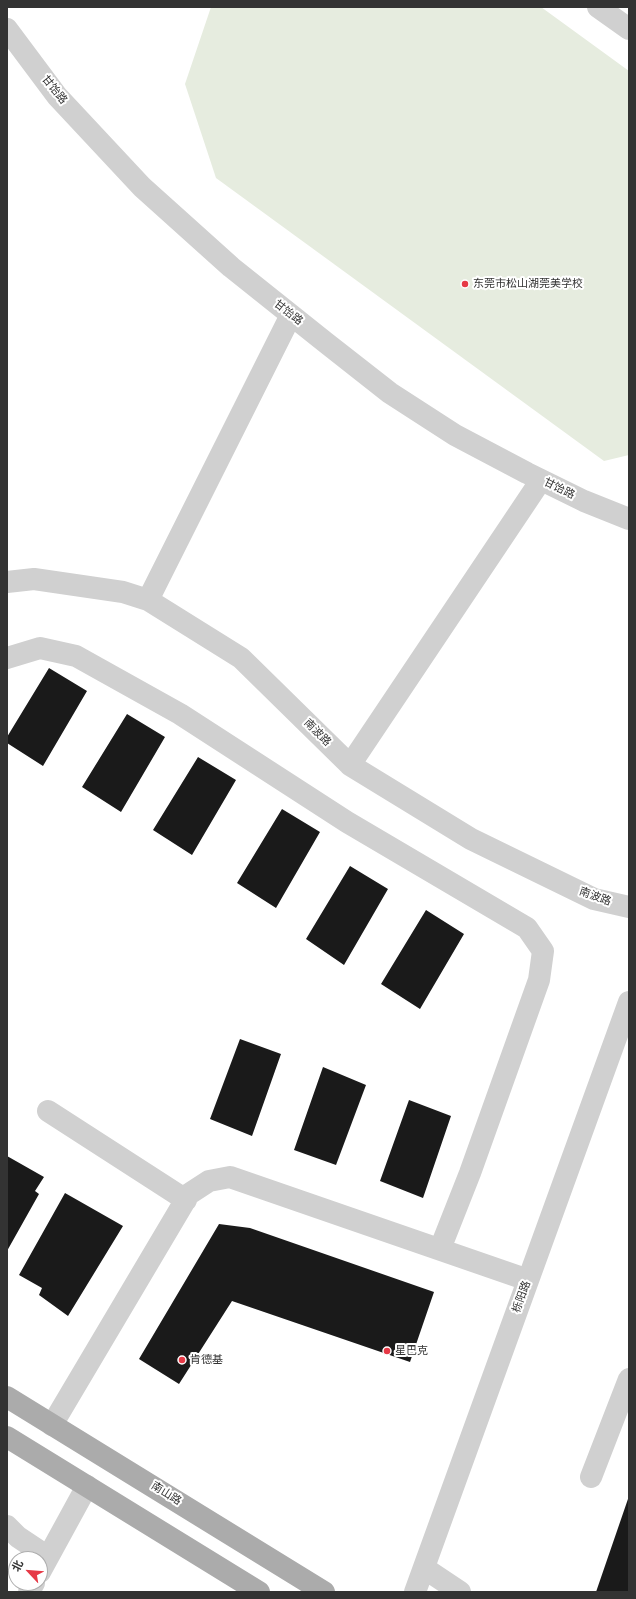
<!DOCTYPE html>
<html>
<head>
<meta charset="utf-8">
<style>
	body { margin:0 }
	#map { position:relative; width:636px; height:1599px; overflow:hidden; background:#fff; font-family:"Roboto Condensed","Noto Sans SC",sans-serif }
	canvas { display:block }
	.frame { position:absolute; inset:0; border:8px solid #333; pointer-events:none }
	.north { position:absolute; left:8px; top:1551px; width:40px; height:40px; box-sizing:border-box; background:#fff; border:1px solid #adadad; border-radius:50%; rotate:296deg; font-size:11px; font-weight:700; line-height:16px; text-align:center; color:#333 }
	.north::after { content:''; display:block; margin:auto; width:14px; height:18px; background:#e63946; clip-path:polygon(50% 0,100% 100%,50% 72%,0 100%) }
</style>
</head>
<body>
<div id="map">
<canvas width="636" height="1599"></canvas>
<div class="frame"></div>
<div class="north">北</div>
</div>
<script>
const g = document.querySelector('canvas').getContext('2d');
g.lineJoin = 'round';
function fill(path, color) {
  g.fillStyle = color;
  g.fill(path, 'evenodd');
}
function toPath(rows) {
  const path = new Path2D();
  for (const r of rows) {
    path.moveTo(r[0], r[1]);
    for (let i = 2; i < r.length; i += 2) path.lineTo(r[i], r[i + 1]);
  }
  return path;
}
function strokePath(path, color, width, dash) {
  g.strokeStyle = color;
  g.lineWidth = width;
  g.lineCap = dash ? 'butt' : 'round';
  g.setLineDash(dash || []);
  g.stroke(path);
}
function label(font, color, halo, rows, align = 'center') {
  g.font = font + ' "Roboto Condensed","Noto Sans SC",sans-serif';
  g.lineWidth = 4;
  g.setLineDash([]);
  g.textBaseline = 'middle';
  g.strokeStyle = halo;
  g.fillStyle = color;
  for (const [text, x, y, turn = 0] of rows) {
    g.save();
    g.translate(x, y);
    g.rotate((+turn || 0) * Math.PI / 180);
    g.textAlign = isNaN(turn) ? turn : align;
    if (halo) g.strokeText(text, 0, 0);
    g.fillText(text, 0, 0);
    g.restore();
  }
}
fill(toPath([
	[211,7,541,7,629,71,629,455,604,461,216,178,185,84]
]), '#e6ecdf');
fill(toPath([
	[49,668,87,691,43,766,7,743,7,737],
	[127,714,165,737,121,812,82,787],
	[198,757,236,780,192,855,153,830],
	[282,809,320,832,276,908,237,883],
	[350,866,388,889,344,965,306,939],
	[426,910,464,934,420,1009,381,984],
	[240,1039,281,1054,252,1136,210,1119],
	[323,1067,366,1085,336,1165,294,1150],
	[409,1100,451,1116,423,1198,380,1181],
	[7,1156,44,1177,35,1191,39,1194,7,1251],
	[65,1193,123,1226,68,1316,39,1295,42,1288,19,1275],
	[219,1224,250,1228,434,1292,410,1362,232,1301,179,1384,139,1359],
	[629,1496,629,1592,596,1592]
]), '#1a1a1a');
strokePath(toPath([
	[598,7,629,29],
	[7,29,57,96,142,187,231,267,325,342,390,393,455,435,527,473,584,501,629,519],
	[7,582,34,579,123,592,148,600,241,658,350,765,471,839,594,899,629,907],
	[148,600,291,315],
	[7,658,40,648,76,656,180,714,347,822,527,928,543,951,539,980,470,1173,440,1249],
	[350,765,541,480],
	[48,1111,186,1200],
	[52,1425,189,1194,209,1181,230,1177,528,1280],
	[591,1477,629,1379],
	[7,1526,18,1537,48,1557],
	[424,1568,460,1592],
	[40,1572,87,1486],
	[29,1592,34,1583],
	[415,1592,629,1002]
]), '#d0d0d0', 22);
strokePath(toPath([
	[7,1397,324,1592],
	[7,1437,259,1592]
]), '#ababab', 22);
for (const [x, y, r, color] of [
	[465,284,4,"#e63946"],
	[387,1351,4,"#e63946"],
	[182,1360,4,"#e63946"]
]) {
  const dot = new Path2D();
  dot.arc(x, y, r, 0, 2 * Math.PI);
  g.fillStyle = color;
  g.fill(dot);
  strokePath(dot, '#fff', 1.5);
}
label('11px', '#333', '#fff', [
	["甘饴路",54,90,51],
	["甘饴路",288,313,38],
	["甘饴路",559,489,26],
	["南波路",317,733,45],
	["南波路",595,897,20],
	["栎阳路",522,1297,-70],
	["南山路",166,1494,32]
]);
label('11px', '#333', '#fff', [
	["东莞市松山湖莞美学校",473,284],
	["星巴克",395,1351],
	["肯德基",190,1360]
], 'left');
</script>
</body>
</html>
